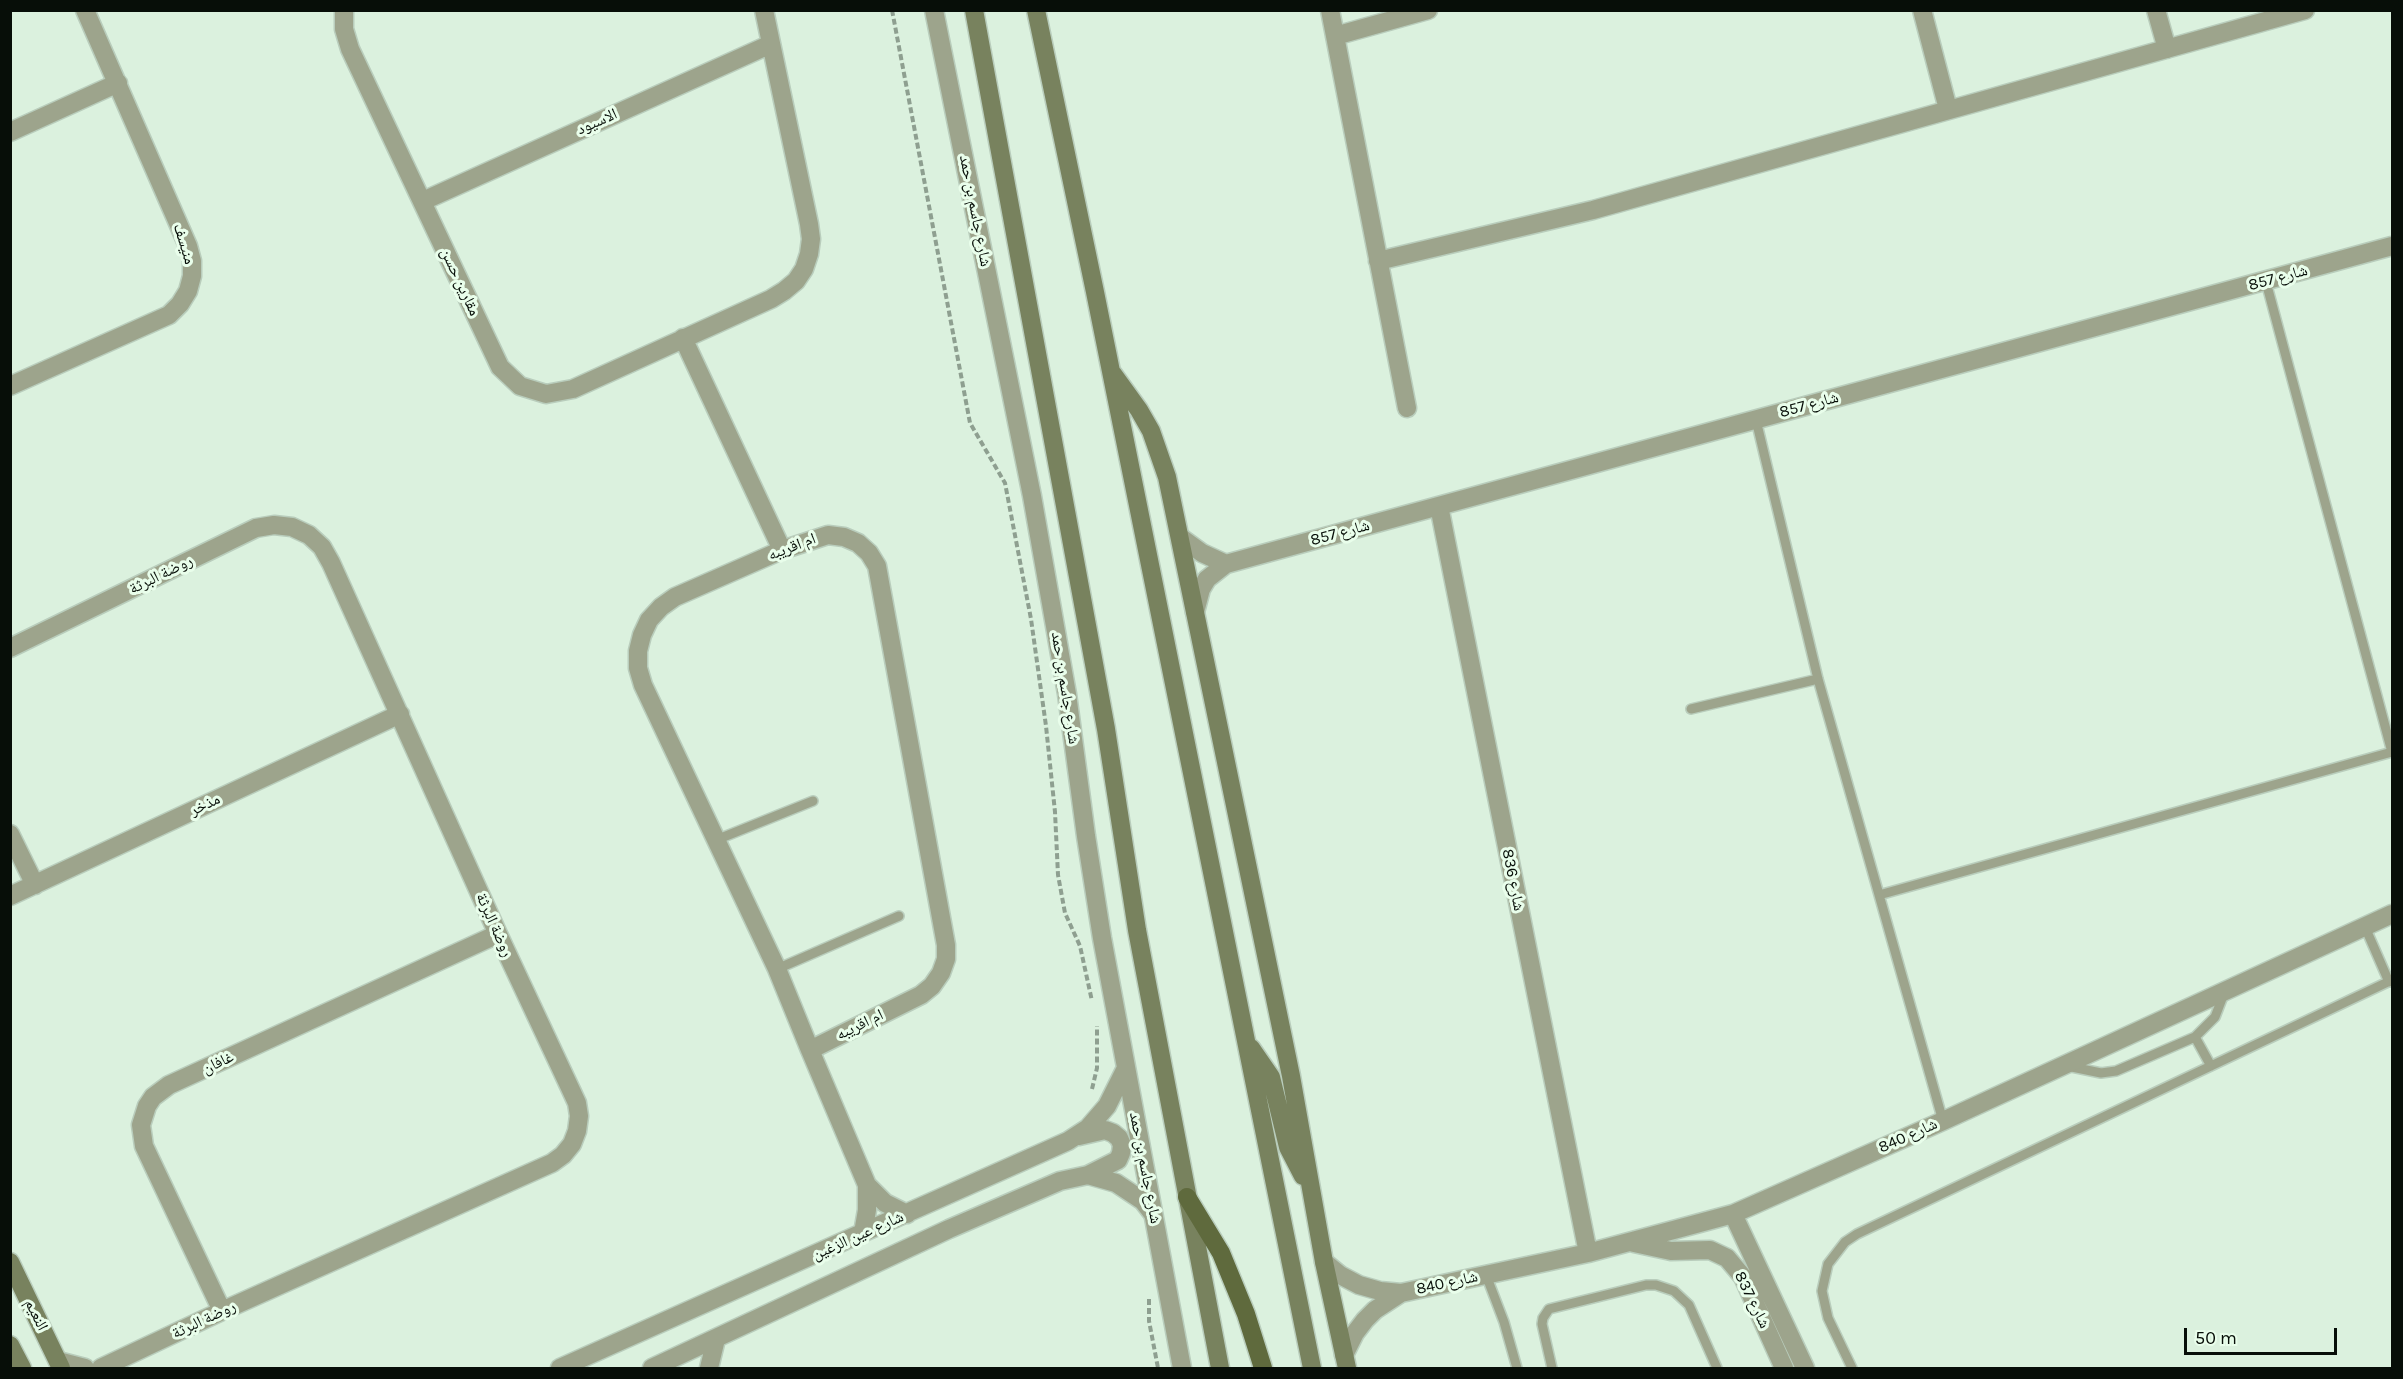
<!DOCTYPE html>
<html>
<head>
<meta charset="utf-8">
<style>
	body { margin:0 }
	#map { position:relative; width:2403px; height:1379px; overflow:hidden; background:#dbf1de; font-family:Karla,sans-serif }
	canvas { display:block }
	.frame { position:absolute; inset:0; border:12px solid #070e08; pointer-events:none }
	.scale { position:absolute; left:2184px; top:1328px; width:153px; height:27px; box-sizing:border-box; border:3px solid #070e08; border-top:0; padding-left:8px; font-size:18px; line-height:21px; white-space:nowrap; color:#070e08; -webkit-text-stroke:4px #e9feeb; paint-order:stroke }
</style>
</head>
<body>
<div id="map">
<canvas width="2403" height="1379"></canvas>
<div class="frame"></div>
<div class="scale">50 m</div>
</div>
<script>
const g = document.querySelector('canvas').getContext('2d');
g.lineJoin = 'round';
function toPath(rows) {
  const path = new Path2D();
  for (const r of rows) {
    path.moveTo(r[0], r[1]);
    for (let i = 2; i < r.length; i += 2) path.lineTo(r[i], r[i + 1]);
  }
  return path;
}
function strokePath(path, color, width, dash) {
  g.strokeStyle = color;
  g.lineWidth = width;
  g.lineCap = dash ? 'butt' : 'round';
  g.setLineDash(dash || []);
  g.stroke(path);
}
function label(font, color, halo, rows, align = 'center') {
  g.font = font + ' Karla,"Noto Naskh Arabic",sans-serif';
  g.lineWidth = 6;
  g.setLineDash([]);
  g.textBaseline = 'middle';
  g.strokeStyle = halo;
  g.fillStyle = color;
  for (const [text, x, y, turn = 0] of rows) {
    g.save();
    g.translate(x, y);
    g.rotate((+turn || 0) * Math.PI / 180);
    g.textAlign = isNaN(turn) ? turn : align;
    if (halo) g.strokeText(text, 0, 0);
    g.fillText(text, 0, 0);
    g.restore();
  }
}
const lane = toPath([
	[2266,282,2392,752],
	[1756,420,1818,679,1943,1121],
	[1691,709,1818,679],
	[716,840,813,801],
	[1879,895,2392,752],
	[2365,927,2389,982],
	[777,969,899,916],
	[2195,1037,2211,1066],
	[2067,1066,2101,1073,2116,1071,2195,1037,2215,1017,2225,991],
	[1486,1275,1504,1322,1517,1368],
	[1552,1368,1542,1324,1543,1318,1549,1309,1646,1285,1656,1285,1674,1291,1689,1305,1717,1368],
	[1852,1368,1828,1318,1822,1291,1828,1264,1845,1242,1857,1234,2392,980]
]);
const street = toPath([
	[344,10,344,29,350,49,500,367,520,386,546,394,573,389,771,299,784,291,796,281,804,269,809,254,811,239,809,224,764,10],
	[934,10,1032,496,1067,694,1086,836,1102,938,1182,1368],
	[1330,10,1407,408],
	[1922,10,1948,109],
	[2156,10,2167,49],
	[1335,36,1428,10],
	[10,132,118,83],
	[423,201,771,44],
	[1378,261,1593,210,2305,10],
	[683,338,782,550],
	[10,386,169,315,180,304,188,291,192,276,192,261,188,246,85,10],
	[1439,506,1588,1253],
	[828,535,844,537,858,543,869,553,877,566,946,945,946,959,941,973,932,986,921,995,810,1050,777,969,643,685,638,668,638,651,642,635,649,620,661,607,675,597,782,550,828,535],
	[1180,537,1202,553,1226,564],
	[1195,612,1201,589,1207,579,1226,564,2392,246],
	[10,648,256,528,274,525,292,527,309,535,322,547,331,563,498,934,571,1090,577,1103,579,1116,577,1131,572,1144,563,1155,552,1163,222,1311,101,1368],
	[10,834,35,885],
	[10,896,400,714],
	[810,1050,867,1185,885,1203,907,1214],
	[1079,1136,1105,1130,1113,1133,1119,1138,1122,1145,1121,1153,1118,1160,1088,1175],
	[1733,1214,1805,1368],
	[863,1233,867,1210,867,1185],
	[1634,1243,1671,1251,1710,1250,1727,1258,1743,1277,1784,1368],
	[1324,1262,1340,1275,1359,1285,1380,1291,1401,1293,1588,1253,1733,1214,1943,1121,2392,914],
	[222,1311,144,1146,141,1125,147,1106,153,1097,169,1085,498,934],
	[1344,1355,1355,1333,1365,1320,1375,1310,1401,1293],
	[58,1361,85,1368],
	[560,1368,1068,1141,1088,1128,1107,1106,1126,1068],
	[652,1368,949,1229,1060,1181,1088,1175,1116,1183,1143,1201,1153,1214],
	[709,1368,716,1339]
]);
const secondary = toPath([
	[974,10,1106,729,1137,930,1220,1368],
	[1036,10,1095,292,1312,1368],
	[1113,374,1139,410,1151,431,1167,477,1291,1076,1324,1262,1347,1368],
	[1251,1048,1271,1077,1288,1147,1303,1176],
	[10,1262,61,1368],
	[10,1345,22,1368]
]);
const primary = toPath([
	[1187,1197,1221,1253,1246,1314,1263,1368]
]);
strokePath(lane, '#b9cdbc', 12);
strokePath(street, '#b9cdbc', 21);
strokePath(secondary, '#b9cdbc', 21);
strokePath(primary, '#b9cdbc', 21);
strokePath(toPath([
	[892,10,970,423,1005,483,1031,619,1046,726,1055,812,1058,875,1065,913,1080,946,1092,1001],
	[1092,1089,1097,1068,1097,1026],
	[1149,1299,1149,1321,1158,1368]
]), '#8e9f90', 4, [6, 3]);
strokePath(lane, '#9da48c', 9);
strokePath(street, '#9da48c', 18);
strokePath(secondary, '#78825e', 18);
strokePath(primary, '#5f6a3d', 18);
label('16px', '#070e08', '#e9feeb', [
	["الاسيود",597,122,-24],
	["شارع جاسم بن حمد",975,211,79],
	["منيسف",184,244,73],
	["شارع 857",2278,278,-15],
	["مقارين حسن",460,282,65],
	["شارع 857",1809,405,-15],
	["شارع 857",1340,533,-15],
	["ام اقريبه",792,547,-21],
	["روضة البرثة",161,575,-26],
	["شارع جاسم بن حمد",1065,688,81],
	["مذخر",205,805,-25],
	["شارع 836",1513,880,79],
	["روضة البرثة",494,925,66],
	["ام اقريبه",860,1025,-26],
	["غافان",218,1063,-25],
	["شارع 840",1908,1136,-24],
	["شارع جاسم بن حمد",1145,1168,79],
	["شارع عين الزغين",858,1236,-24],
	["شارع 840",1447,1283,-12],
	["شارع 837",1752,1300,64],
	["النعيم",36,1315,64],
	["روضة البرثة",204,1320,-25]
]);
</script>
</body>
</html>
